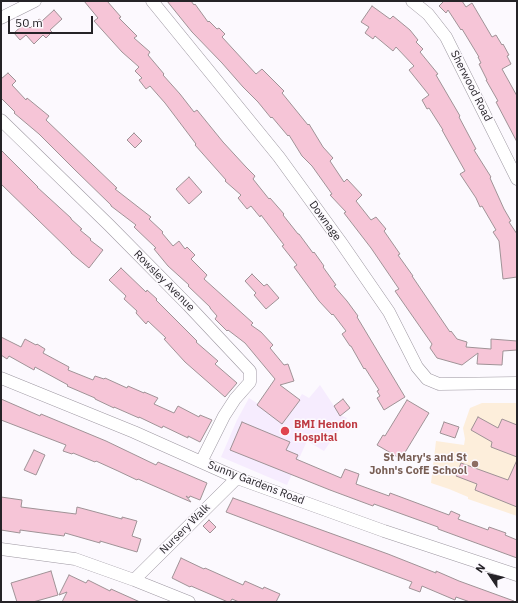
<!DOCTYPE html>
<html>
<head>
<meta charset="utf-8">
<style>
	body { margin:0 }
	#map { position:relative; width:518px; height:603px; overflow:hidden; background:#fcf9fe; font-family:"IBM Plex Sans",sans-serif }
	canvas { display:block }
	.frame { position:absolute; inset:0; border:2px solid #252327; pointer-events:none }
	.north { position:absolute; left:470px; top:555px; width:40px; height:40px; -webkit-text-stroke:3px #fcf9fe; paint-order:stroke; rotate:305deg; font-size:11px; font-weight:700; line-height:16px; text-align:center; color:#252327 }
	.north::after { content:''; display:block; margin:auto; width:14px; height:18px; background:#252327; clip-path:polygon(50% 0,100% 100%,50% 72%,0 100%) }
	.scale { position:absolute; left:8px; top:16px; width:85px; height:18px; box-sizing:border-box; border:2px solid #252327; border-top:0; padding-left:5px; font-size:12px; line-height:14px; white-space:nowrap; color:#252327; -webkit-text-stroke:3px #fcf9fe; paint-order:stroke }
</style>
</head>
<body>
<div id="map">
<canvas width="518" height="603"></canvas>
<div class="frame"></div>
<div class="north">N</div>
<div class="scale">50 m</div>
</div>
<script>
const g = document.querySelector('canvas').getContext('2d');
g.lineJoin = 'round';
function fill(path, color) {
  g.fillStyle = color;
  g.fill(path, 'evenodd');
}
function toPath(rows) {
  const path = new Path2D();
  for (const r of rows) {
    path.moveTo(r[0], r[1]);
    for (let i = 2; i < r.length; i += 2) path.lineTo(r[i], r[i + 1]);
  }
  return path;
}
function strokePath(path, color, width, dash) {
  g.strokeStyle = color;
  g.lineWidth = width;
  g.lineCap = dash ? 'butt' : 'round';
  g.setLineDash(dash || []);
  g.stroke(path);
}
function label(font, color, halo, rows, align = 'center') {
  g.font = font + ' "IBM Plex Sans",sans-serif';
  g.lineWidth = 3;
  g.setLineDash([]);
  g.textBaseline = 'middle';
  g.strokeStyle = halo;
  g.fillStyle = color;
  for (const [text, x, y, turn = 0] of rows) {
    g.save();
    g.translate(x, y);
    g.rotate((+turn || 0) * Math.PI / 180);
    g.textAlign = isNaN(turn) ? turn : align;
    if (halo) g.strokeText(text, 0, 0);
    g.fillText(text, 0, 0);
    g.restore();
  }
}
fill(toPath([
	[320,385,340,415,347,418,324,451,307,441,287,485,221,457,237,420,249,398,285,421,302,394,309,398]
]), '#f6ecfe');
fill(toPath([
	[482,403,517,403,517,516,468,499,468,497,449,489,431,483,436,441,464,445,465,439,463,428,470,408]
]), '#fdeedb');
const building = toPath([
	[84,1,107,1,121,17,119,18,137,36,134,38,150,52,148,55,164,74,163,75,180,94,194,112,197,110,223,142,246,167,255,176,253,179,269,199,270,198,284,214,283,215,298,234,299,234,313,253,314,252,324,266,323,267,336,285,334,286,347,301,358,316,357,317,405,397,384,410,377,398,380,396,377,391,379,390,365,368,364,369,351,346,350,346,342,334,346,331,333,314,332,315,319,301,294,267,297,265,282,246,284,245,261,215,260,217,251,206,247,209,238,198,241,195,225,181,226,180,195,145,196,144,165,103,150,86,146,89,139,80,142,78,135,71,139,67,122,52,94,21,98,18,84,1],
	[167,1,191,1,194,5,195,4,208,22,209,21,217,29,219,28,225,34,222,37,256,74,262,69,284,91,282,93,308,125,309,124,323,147,333,158,330,161,344,182,347,179,362,195,356,201,371,220,376,217,386,229,384,231,400,254,398,255,413,276,412,276,450,332,451,331,457,339,467,342,466,347,491,349,491,339,517,341,517,350,503,351,502,365,477,364,478,353,462,365,437,358,430,348,432,344,395,291,399,289,371,248,344,213,346,212,330,195,332,194,312,166,302,156,289,135,288,136,272,117,271,118,258,102,243,87,222,63,192,32,167,1],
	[443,1,462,1,466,7,472,3,492,37,496,35,502,45,503,44,509,55,507,56,511,64,502,69,517,96,517,142,496,102,498,101,486,80,487,80,479,64,481,63,478,57,479,57,462,29,461,30,448,10,446,13,439,6,443,2,443,1],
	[372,6,390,19,393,16,410,30,418,40,416,42,423,49,420,52,438,74,436,75,460,116,459,117,476,149,474,150,491,177,490,178,504,209,511,221,509,222,517,234,517,277,503,279,499,241,493,232,496,230,482,206,480,207,476,198,460,174,465,171,442,130,443,130,429,108,427,109,422,100,429,95,409,70,414,66,396,47,393,51,375,36,373,39,365,33,369,27,361,22,372,6],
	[54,10,62,19,50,30,52,32,46,38,43,35,34,44,26,35,20,40,14,33,25,23,30,28,39,19,42,21,54,10],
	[8,73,16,81,12,85,26,100,27,98,49,116,46,120,117,188,115,189,151,217,149,219,163,232,162,233,173,246,179,241,185,249,187,247,195,255,191,259,207,275,204,279,253,323,251,325,261,332,273,345,270,348,284,365,288,364,294,381,280,385,300,400,282,424,257,405,275,379,245,343,228,330,227,331,215,319,217,316,210,308,210,307,188,286,189,285,168,266,154,249,156,248,134,227,136,225,111,206,111,205,75,170,39,134,14,113,15,112,1,98,1,79,8,73],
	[134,133,142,141,135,148,127,140,134,133],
	[1,150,38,187,37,187,71,218,71,219,82,229,80,230,91,239,90,240,103,250,89,268,71,253,71,252,1,184,1,150],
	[189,177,202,192,189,204,176,189,189,177],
	[121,268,146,292,147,290,157,299,156,300,197,341,196,342,218,361,215,364,237,383,225,397,185,362,164,339,166,338,148,321,146,324,136,313,137,311,124,299,126,296,109,280,121,268],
	[252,274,264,286,267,284,279,298,266,309,254,295,256,293,245,281,252,274],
	[1,337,21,347,25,339,36,345,37,344,45,349,43,353,69,367,68,370,93,380,95,376,104,379,105,378,127,388,128,386,144,393,144,392,158,398,154,404,174,413,178,406,199,417,200,415,212,420,200,442,188,436,188,438,163,426,162,428,139,417,139,418,114,407,114,408,95,399,95,398,67,386,68,385,35,367,34,370,9,356,7,359,1,355,1,337],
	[1,399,40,416,41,414,106,441,156,465,158,462,207,483,200,500,190,496,189,498,186,496,191,502,138,479,137,480,118,471,96,461,95,462,73,453,72,454,63,451,66,445,1,420,1,399],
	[343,399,350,408,340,416,334,406,343,399],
	[407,400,429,413,401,459,377,445,383,435,385,436,407,400],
	[478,417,498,428,502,419,517,425,517,457,491,447,492,442,471,430,478,417],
	[242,422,290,442,286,450,298,455,296,459,341,478,345,469,359,474,356,484,389,496,390,493,449,515,451,511,460,515,458,519,488,530,489,527,506,533,505,535,517,540,517,558,438,529,438,527,374,504,373,506,330,490,230,450,242,422],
	[444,422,459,427,455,438,440,433,444,422],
	[34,450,45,455,36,475,24,470,34,450],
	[517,460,517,507,475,490,477,484,456,476,461,463,508,480,517,460],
	[1,497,22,500,21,507,76,514,77,507,122,519,122,517,137,521,132,536,141,539,137,552,100,541,100,543,65,533,64,536,20,530,20,533,1,530,1,497],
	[233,498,388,554,436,573,436,571,459,581,514,601,514,602,470,602,456,597,455,600,422,586,420,592,409,588,412,582,226,512,233,498],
	[209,520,216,527,210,533,203,526,209,520],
	[181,558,204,569,205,568,243,585,245,581,263,589,264,587,280,594,276,602,239,602,232,599,230,602,228,602,191,586,190,587,172,578,181,558],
	[51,571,58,595,33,602,17,602,11,583,51,571],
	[69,575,86,583,88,580,110,591,111,589,140,602,62,602,67,592,59,595,69,575]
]);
fill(building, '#f6c5d7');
strokePath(building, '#9f9296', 1);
const minor = toPath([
	[152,1,279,157,340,241,389,312,417,367,427,379,439,384,517,383],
	[412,1,428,14,446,37,517,179],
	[1,18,35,1],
	[1,120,109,225,188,305,250,371,250,382,235,399,224,416,201,462],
	[1,378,134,432,237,478,384,531,517,575],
	[1,549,75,559,134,580,189,602],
	[134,580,237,478]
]);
strokePath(minor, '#9d97a1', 13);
strokePath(minor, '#fff', 12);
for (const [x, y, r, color] of [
	[285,431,5,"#e0444e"],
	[475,464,4,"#8d6e63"]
]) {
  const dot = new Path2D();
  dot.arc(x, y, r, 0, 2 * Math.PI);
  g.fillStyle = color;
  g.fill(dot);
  strokePath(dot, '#fcf9fe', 1.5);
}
label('11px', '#252327', '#fcf9fe', [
	["Sherwood Road",471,86,63],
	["Downage",325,221,54],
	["Rowsley Avenue",164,281,45],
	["Sunny Gardens Road",256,483,21],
	["Nursery Walk",185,529,-45]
]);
label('bold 11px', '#be3a42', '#fcf9fe', [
	["BMI Hendon",294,425],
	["Hospital",294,438]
], 'left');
label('bold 11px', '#785e54', '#fcf9fe', [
	["St Mary's and St",467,458],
	["John's CofE School",467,471]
], 'right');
</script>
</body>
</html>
